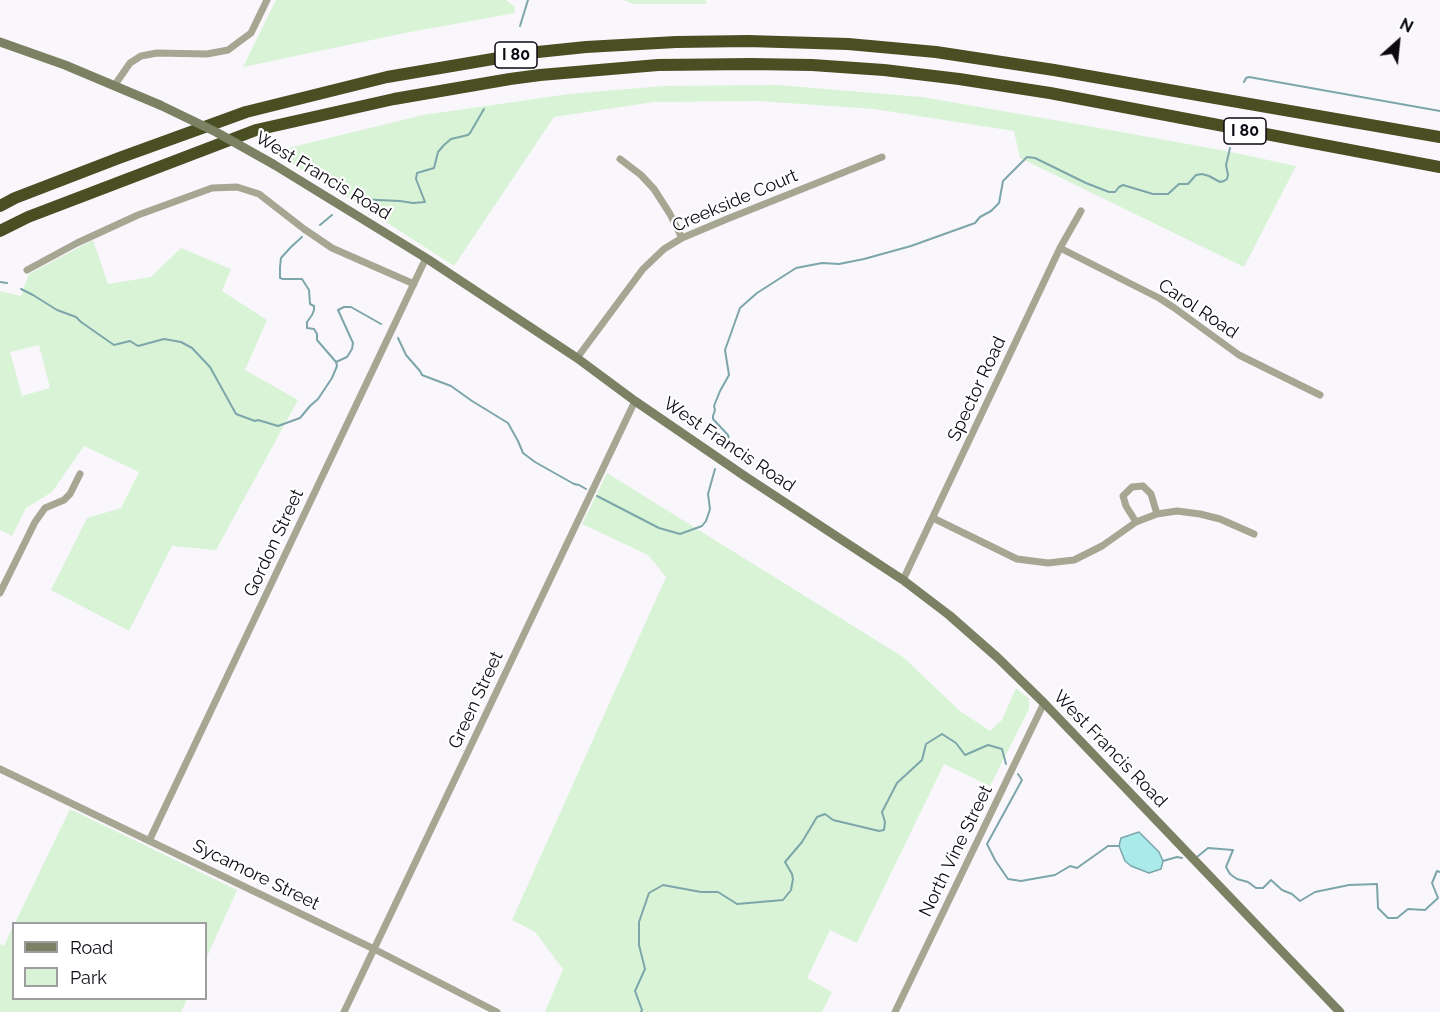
<!DOCTYPE html>
<html>
<head>
<meta charset="utf-8">
<style>
	body { margin:0 }
	#map { position:relative; width:1440px; height:1012px; overflow:hidden; background:#f9f7fc; font-family:Raleway,sans-serif }
	canvas { display:block }
	.legend { position:absolute; left:12px; top:922px; width:195px; height:78px; box-sizing:border-box; background:#fff; border:2px solid #9e9da0; margin:0; padding:8px 10px; list-style:none; font-size:18px; color:#0d0912 }
	.legend li { display:flex; align-items:center; gap:12px; height:30px }
	.legend b { width:30px; border:2px solid #9e9da0 }
	.north { position:absolute; left:1368px; top:12px; width:60px; height:60px; -webkit-text-stroke:4px #fff; paint-order:stroke; rotate:27deg; font-size:16px; font-weight:700; line-height:24px; text-align:center; color:#0d0912 }
	.north::after { content:''; display:block; margin:auto; width:21px; height:27px; background:#0d0912; clip-path:polygon(50% 0,100% 100%,50% 72%,0 100%) }
</style>
</head>
<body>
<div id="map">
<canvas width="1440" height="1012"></canvas>
<ul class="legend">
<li><b style="height:8px;background:#7d8163"></b>Road</li>
<li><b style="height:16px;background:#d9f3d6"></b>Park</li>
</ul>
<div class="north">N</div>
</div>
<script>
const g = document.querySelector('canvas').getContext('2d');
g.lineJoin = 'round';
function fill(path, color) {
  g.fillStyle = color;
  g.fill(path, 'evenodd');
}
function toPath(rows) {
  const path = new Path2D();
  for (const r of rows) {
    path.moveTo(r[0], r[1]);
    for (let i = 2; i < r.length; i += 2) path.lineTo(r[i], r[i + 1]);
  }
  return path;
}
function strokePath(path, color, width, dash) {
  g.strokeStyle = color;
  g.lineWidth = width;
  g.lineCap = dash ? 'butt' : 'round';
  g.setLineDash(dash || []);
  g.stroke(path);
}
function label(font, color, halo, rows, align = 'center') {
  g.font = font + ' Raleway,sans-serif';
  g.lineWidth = 4.5;
  g.setLineDash([]);
  g.textBaseline = 'middle';
  g.strokeStyle = halo;
  g.fillStyle = color;
  for (const [text, x, y, turn = 0] of rows) {
    g.save();
    g.translate(x, y);
    g.rotate((+turn || 0) * Math.PI / 180);
    g.textAlign = isNaN(turn) ? turn : align;
    if (halo) g.strokeText(text, 0, 0);
    g.fillText(text, 0, 0);
    g.restore();
  }
}
fill(toPath([
	[276,0,506,0,514,6,515,13,405,33,243,67],
	[623,0,705,0,707,4,634,4],
	[778,85,922,97,1077,124,1226,151,1296,166,1244,267,1020,158,1014,131,874,109,758,101,654,102,554,117,454,266,355,202,272,152,423,115,569,94,663,86],
	[93,240,108,284,151,277,181,248,231,269,222,291,267,320,245,370,298,400,216,550,172,546,129,631,51,590,87,518,121,508,139,472,84,446,52,492,26,508,12,536,0,530,0,291,21,296,29,274],
	[39,345,50,388,22,396,10,352],
	[607,473,903,657,960,711,990,731,1002,720,1016,688,1029,699,1029,709,990,786,944,764,857,943,830,930,807,978,832,992,822,1012,545,1012,563,969,535,932,512,920,666,577,648,555,582,524],
	[70,809,237,890,206,959,206,924,15,923],
	[13,926,14,998,187,999,181,1012,0,1012,0,944,4,946]
]), '#d9f3d6');
const water = toPath([
	[1139,832,1159,852,1163,861,1161,869,1149,873,1131,866,1125,861,1119,846,1121,838,1139,832]
]);
fill(water, '#abeaeb');
strokePath(water, '#7ca6aa', 1.5);
strokePath(toPath([
	[520,26,528,0],
	[1244,82,1246,78,1249,77,1440,111],
	[356,199,400,201,413,203,425,202,416,179,417,173,434,168,438,152,444,145,451,139,468,135,470,133,484,109],
	[320,225,332,215],
	[0,282,7,283],
	[21,289,33,295,57,310,76,317,81,322,114,345,130,341,138,346,164,339,181,342,192,348,210,367,236,414,255,421,258,420,278,426,300,418,310,406,318,399,332,378,337,366,336,362,317,340,317,334,314,329,307,328,307,322,312,315,314,310,314,306,310,304,309,290,302,279,283,279,280,278,280,267,281,258,291,247,302,237],
	[398,338,406,355,420,371,422,375,451,386,472,401,508,423,518,441,523,453,535,462,574,484,579,485,586,489],
	[336,362,347,357,352,349,353,343,338,310,344,307,351,307,381,324],
	[723,449,727,445,729,439,728,435,713,419,713,416,715,410,714,406,720,391,729,375,725,350,740,308,757,293,796,268,822,263,839,264,864,259,911,246,975,223,980,217,991,211,999,203,1003,181,1027,157,1035,158,1086,183,1109,192,1115,192,1119,187,1123,185,1153,194,1168,194,1179,184,1188,184,1196,175,1202,174,1209,176,1220,182,1224,181,1227,179,1228,175,1226,165,1230,148],
	[597,496,659,528,680,534,702,526,706,521,710,509,708,494,715,469],
	[1018,774,1022,780,987,844,995,860,1008,879,1021,881,1055,875,1070,866,1077,868,1108,846,1119,846],
	[1197,857,1208,848,1233,850,1226,867,1230,874,1237,879,1248,882,1256,888,1263,888,1271,880,1282,890,1292,894,1300,901,1315,892,1349,885,1377,884,1378,908,1388,918,1397,918,1408,909,1425,910,1438,898,1432,883,1437,871,1440,872],
	[1163,861,1177,857,1182,858],
	[641,1012,642,1010,635,991,645,969,639,945,639,922,649,893,663,885,701,892,718,892,737,904,783,900,791,890,793,879,792,874,785,862,802,842,817,817,825,814,833,820,879,831,884,830,885,822,882,812,897,783,922,760,926,744,942,734,956,743,965,755,988,745,1002,749,1006,764]
]), '#7ca6aa', 2);
strokePath(toPath([
	[114,86,130,63,141,56,157,53,207,54,228,50,251,33,267,0],
	[620,159,641,175,654,189,670,214,682,238],
	[1060,248,1159,298,1173,307,1239,355,1320,395],
	[27,270,77,243,138,215,212,188,237,187,259,194,304,229,332,248,414,284],
	[577,358,643,269,664,249,682,238,727,219,882,157],
	[933,518,1017,559,1048,563,1074,560,1102,546,1136,522,1157,514,1177,511,1200,514,1220,519,1254,534],
	[1136,522,1126,506,1123,496,1132,487,1143,486,1151,494,1157,514],
	[903,580,1060,248,1081,211],
	[0,593,35,522,45,508,64,500,70,494,80,474],
	[0,769,374,949,497,1012],
	[149,841,426,258],
	[344,1012,635,401],
	[895,1012,1044,703]
]), '#a5a793', 7);
strokePath(toPath([
	[0,42,65,65,160,105],
	[273,164,426,258,577,358,635,401,746,477,903,580,949,615,998,658,1044,703,1340,1012]
]), '#7d8163', 9);
strokePath(toPath([
	[0,206,15,198,119,158,246,112,387,77,528,53,586,47,676,42,748,41,848,44,936,52,1054,70,1440,137],
	[0,231,28,217,256,130,394,99,510,79,540,75,658,65,751,64,812,65,884,70,959,79,1050,93,1440,167]
]), '#4a4e23', 12);
strokePath(toPath([
	[160,105,216,132,273,164]
]), '#7d8163', 9);
for (const [x, y, w] of [
	[516,55,42],
	[1245,131,42]
]) {
  const box = new Path2D();
  box.roundRect(x - w / 2, y - 13, w, 26, 4.5);
  g.fillStyle = '#fff';
  g.fill(box);
  strokePath(box, '#0d0912', 1.5);
}
label('bold 16px', '#0d0912', null, [
	["I 80",516,55],
	["I 80",1245,131]
]);
label('18px', '#0d0912', '#fff', [
	["West Francis Road",323,176,31],
	["Creekside Court",735,201,-23],
	["Carol Road",1198,309,34],
	["Spector Road",977,389,-65],
	["West Francis Road",729,445,34],
	["Gordon Street",274,543,-65],
	["Green Street",476,700,-65],
	["West Francis Road",1110,749,46],
	["North Vine Street",956,851,-64],
	["Sycamore Street",256,875,26]
]);
</script>
</body>
</html>
